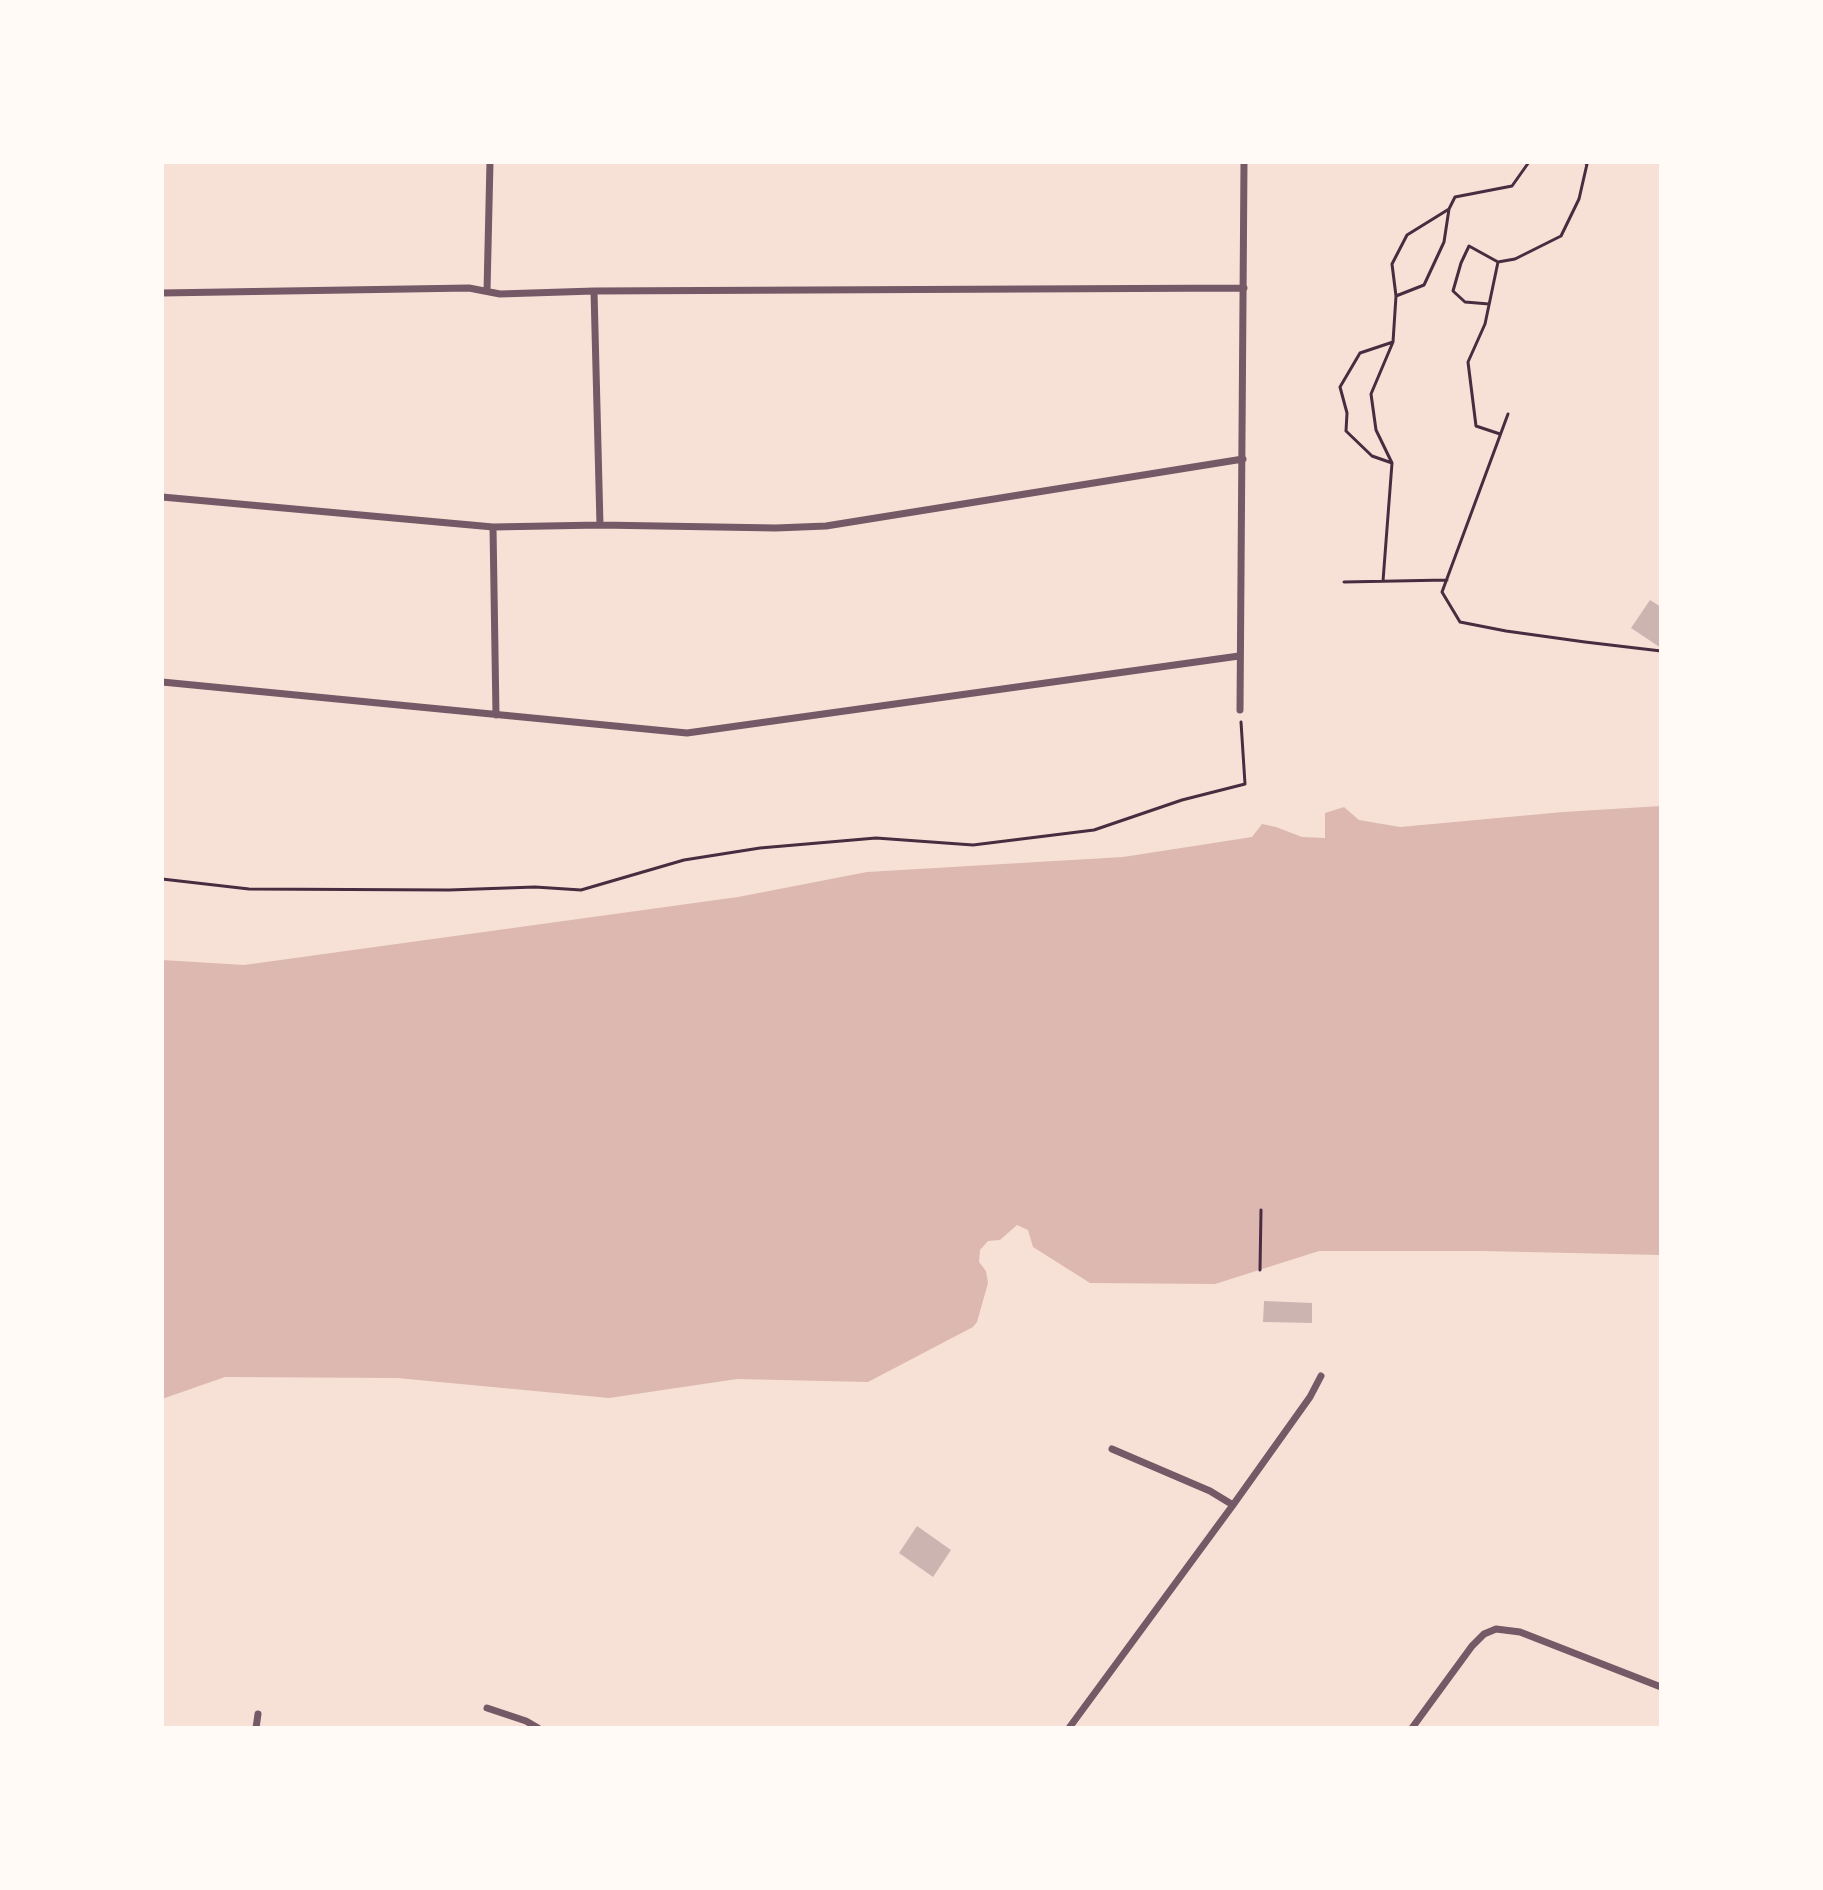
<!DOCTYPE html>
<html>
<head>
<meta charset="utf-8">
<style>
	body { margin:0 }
	#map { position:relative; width:1823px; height:1890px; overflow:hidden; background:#f7e1d7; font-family:Signika,sans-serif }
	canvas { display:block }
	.frame { position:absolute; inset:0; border:164px solid #fffaf5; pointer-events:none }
</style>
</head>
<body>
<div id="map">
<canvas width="1823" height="1890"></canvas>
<div class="frame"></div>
</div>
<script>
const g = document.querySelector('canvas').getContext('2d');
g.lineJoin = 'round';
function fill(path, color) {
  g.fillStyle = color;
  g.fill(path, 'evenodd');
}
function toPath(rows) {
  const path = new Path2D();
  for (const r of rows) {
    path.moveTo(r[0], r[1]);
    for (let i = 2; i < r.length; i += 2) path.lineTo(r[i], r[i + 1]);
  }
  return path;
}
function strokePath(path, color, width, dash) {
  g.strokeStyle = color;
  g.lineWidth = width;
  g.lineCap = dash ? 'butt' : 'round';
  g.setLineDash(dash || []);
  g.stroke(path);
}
fill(toPath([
	[1661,806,1661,1255,1482,1251,1319,1251,1215,1284,1090,1283,1033,1247,1028,1230,1017,1225,1000,1240,988,1241,980,1250,979,1262,986,1271,988,1283,977,1322,973,1327,868,1382,737,1379,609,1398,397,1378,225,1377,162,1399,162,960,244,965,738,897,867,872,1123,857,1252,837,1262,824,1276,827,1302,837,1325,838,1325,813,1344,807,1359,820,1400,827,1563,812]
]), '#dcb8b0');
fill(toPath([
	[1650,600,1661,607,1661,648,1631,628],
	[1264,1301,1312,1303,1312,1323,1263,1322],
	[917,1526,951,1550,933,1577,899,1553]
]), '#ccb4b1');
strokePath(toPath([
	[1396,296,1424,285,1444,242,1449,209],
	[1489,304,1465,302,1453,291,1461,263,1469,246,1498,262],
	[1508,414,1442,592,1460,622,1506,631,1585,642,1661,651],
	[1500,434,1476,426,1468,362,1485,324,1498,262,1515,259,1561,236,1579,199,1587,164,1584,162],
	[1392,463,1372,456,1346,431,1347,413,1340,387,1360,353,1393,342],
	[1661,560,1661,579],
	[1383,581,1392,463,1376,430,1371,394,1393,342,1396,296,1392,264,1407,235,1449,209,1455,197,1512,186,1529,162],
	[1344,582,1447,580],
	[162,879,249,889,449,890,535,887,581,890,684,860,760,848,876,838,973,845,1094,830,1182,800,1245,784,1241,722],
	[1260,1270,1261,1210]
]), '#4a2c40', 3);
strokePath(toPath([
	[487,291,490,162],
	[594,291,600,525],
	[162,293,469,288,500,294,594,291,1244,288],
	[162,497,493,527,600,525,776,528,826,526,1243,459],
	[493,527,496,715],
	[162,682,687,733,1239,656],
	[1240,710,1244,162],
	[1112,1449,1210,1491,1233,1505],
	[487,1708,526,1721,538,1728],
	[256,1728,258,1714],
	[1069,1728,1233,1505,1310,1397,1321,1376],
	[1412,1728,1472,1646,1484,1634,1496,1629,1520,1632,1661,1687]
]), '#755966', 7);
</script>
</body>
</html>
